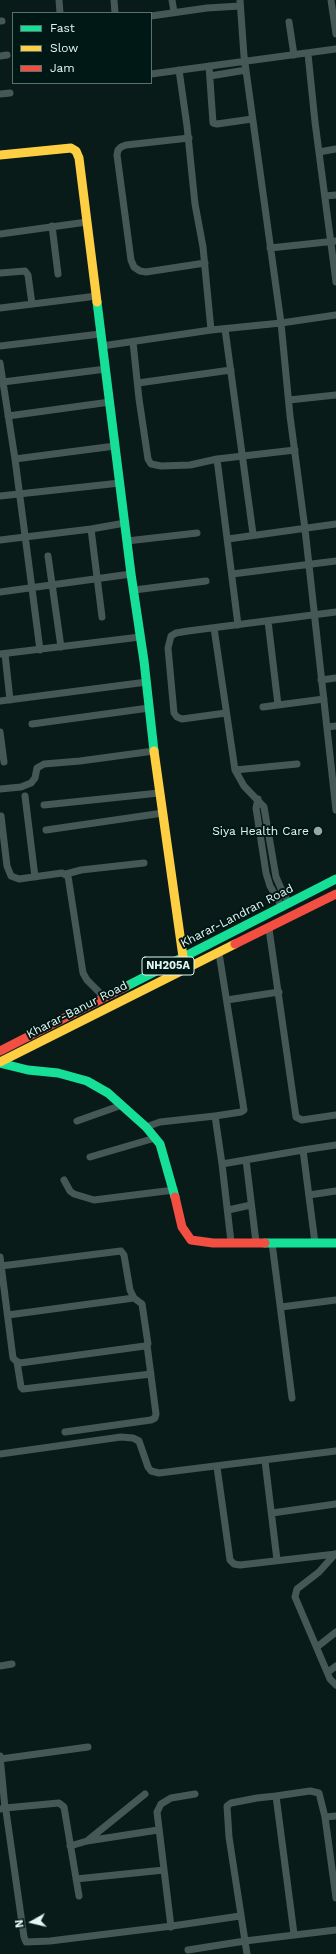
<!DOCTYPE html>
<html>
<head>
<meta charset="utf-8">
<style>
	body { margin:0 }
	#map { position:relative; width:336px; height:1954px; overflow:hidden; background:#081b19; font-family:"Work Sans",sans-serif }
	canvas { display:block }
	.legend { position:absolute; left:12px; top:12px; width:140px; height:72px; box-sizing:border-box; background:#001815; border:1px solid #5b716e; margin:0; padding:5px 7px; list-style:none; font-size:12px; color:#e3f6f3 }
	.legend li { display:flex; align-items:center; gap:8px; height:20px }
	.legend b { width:20px; border:1px solid #5b716e }
	.north { position:absolute; left:12px; top:1902px; width:40px; height:40px; -webkit-text-stroke:3px #001815; paint-order:stroke; rotate:262deg; font-size:11px; font-weight:700; line-height:16px; text-align:center; color:#e3f6f3 }
	.north::after { content:''; display:block; margin:auto; width:14px; height:18px; background:#e3f6f3; clip-path:polygon(50% 0,100% 100%,50% 72%,0 100%) }
</style>
</head>
<body>
<div id="map">
<canvas width="336" height="1954"></canvas>
<ul class="legend">
<li><b style="height:5px;background:#16e098"></b>Fast</li>
<li><b style="height:5px;background:#ffcf43"></b>Slow</li>
<li><b style="height:5px;background:#f24e42"></b>Jam</li>
</ul>
<div class="north">N</div>
</div>
<script>
const g = document.querySelector('canvas').getContext('2d');
g.lineJoin = 'round';
function toPath(rows) {
  const path = new Path2D();
  for (const r of rows) {
    path.moveTo(r[0], r[1]);
    for (let i = 2; i < r.length; i += 2) path.lineTo(r[i], r[i + 1]);
  }
  return path;
}
function strokePath(path, color, width, dash) {
  g.strokeStyle = color;
  g.lineWidth = width;
  g.lineCap = dash ? 'butt' : 'round';
  g.setLineDash(dash || []);
  g.stroke(path);
}
function label(font, color, halo, rows, align = 'center') {
  g.font = font + ' "Work Sans",sans-serif';
  g.lineWidth = 4;
  g.setLineDash([]);
  g.textBaseline = 'middle';
  g.strokeStyle = halo;
  g.fillStyle = color;
  for (const [text, x, y, turn = 0] of rows) {
    g.save();
    g.translate(x, y);
    g.rotate((+turn || 0) * Math.PI / 180);
    g.textAlign = isNaN(turn) ? turn : align;
    if (halo) g.strokeText(text, 0, 0);
    g.fillText(text, 0, 0);
    g.restore();
  }
}
strokePath(toPath([
	[59,0,60,13],
	[114,0,115,13],
	[172,0,174,12],
	[240,0,244,56,281,323,290,416,305,529,336,810],
	[331,0,336,34],
	[151,16,207,8,240,6],
	[0,21,2,21],
	[289,22,294,55],
	[308,54,315,122,336,282],
	[0,56,7,55],
	[209,66,213,123,217,124,252,119],
	[179,70,187,126,195,204,203,247,211,330],
	[151,74,336,49],
	[210,76,246,70],
	[0,94,10,93],
	[189,138,126,145,121,147,118,150,117,155,131,260,134,267,140,271,146,272,205,263],
	[319,152,336,149],
	[325,196,336,195],
	[52,226,58,274],
	[0,234,87,222],
	[270,248,336,241],
	[0,273,25,271,28,275,32,304],
	[0,308,97,296],
	[225,329,253,534],
	[133,342,139,399,148,459,151,464,161,466,190,465,217,459,295,450],
	[0,346,100,334],
	[102,346,211,330,281,323,336,315],
	[0,363,15,459,40,650],
	[3,382,106,369],
	[138,383,231,370],
	[289,400,336,395],
	[8,416,110,402],
	[15,459,115,446],
	[217,459,238,625],
	[0,496,120,483],
	[91,529,102,617],
	[228,539,336,524],
	[0,540,91,529,125,523],
	[127,541,197,533],
	[48,556,61,647],
	[232,574,336,561],
	[134,590,206,581],
	[0,592,131,574],
	[268,621,278,705,324,699],
	[214,628,235,770,244,786,264,807,276,877,283,893,289,903],
	[0,654,140,637],
	[5,654,10,700],
	[321,680,336,678],
	[0,701,147,682],
	[263,707,278,705],
	[226,713,182,719,177,717,174,713,168,648,171,636,176,633,188,631,336,612],
	[32,724,149,708],
	[327,727,336,726],
	[0,732,4,762],
	[235,770,297,764],
	[0,789,21,787,31,783,35,778,37,768,44,764,80,761,154,751],
	[25,796,35,877],
	[258,799,256,808,266,873,270,886,282,907],
	[44,805,159,793],
	[1,816,7,866,11,876,19,879,62,873,68,876,83,973,87,980,100,993,103,999],
	[46,830,163,813],
	[66,874,81,870,144,863],
	[269,929,296,1117,302,1120,336,1115],
	[219,953,244,1110,241,1112,215,1116,222,1164],
	[227,1000,279,992],
	[77,1121,122,1105],
	[146,1127,160,1122,215,1116],
	[90,1157,155,1138],
	[246,1160,256,1242],
	[64,1180,70,1191,74,1194,94,1200,174,1190],
	[309,1195,336,1191],
	[228,1210,251,1205],
	[231,1242,222,1164,303,1150],
	[272,1243,292,1398],
	[315,1243,303,1150,336,1145],
	[0,1257,13,1358,16,1361,20,1363,145,1346,148,1344,142,1304,134,1298,130,1290,124,1255,121,1251,1,1266],
	[281,1307,336,1300],
	[8,1315,134,1298],
	[17,1362,21,1387,23,1389,151,1374],
	[65,1432,151,1420,155,1418,156,1414,147,1345],
	[0,1454,121,1437,133,1438,139,1441,148,1467,151,1471,159,1473,336,1451],
	[265,1461,277,1560],
	[217,1467,230,1560,234,1564,240,1565,336,1554],
	[272,1513,336,1504],
	[335,1554,319,1572,297,1589,295,1597,330,1679,336,1685],
	[317,1647,336,1632],
	[0,1666,12,1664],
	[328,1672,336,1666],
	[0,1756,5,1808,59,1803,64,1807,79,1896],
	[0,1759,88,1747],
	[276,1796,310,1791,319,1793,325,1817,336,1898],
	[0,1809,5,1808,6,1811,24,1937,26,1942,50,1941,172,1926,240,1916],
	[325,1817,336,1816],
	[87,1841,145,1794],
	[70,1846,87,1841,158,1830],
	[76,1879,164,1870],
	[171,1927,157,1812,161,1804,171,1798,195,1794],
	[188,1950,245,1941,229,1837,227,1806,231,1803,257,1798,276,1796,294,1934],
	[247,1954,245,1941,336,1930]
]), '#455855', 7);
strokePath(toPath([
	[97,302,131,574,144,661,154,751],
	[125,987,336,879],
	[0,1063,28,1070,58,1073,87,1081,108,1093,146,1127,160,1144,175,1197],
	[265,1243,336,1243]
]), '#16e098', 9);
strokePath(toPath([
	[0,155,71,148,76,151,79,158,97,302],
	[154,751,184,964],
	[0,1062,235,944]
]), '#ffcf43', 9);
strokePath(toPath([
	[235,944,336,894],
	[0,1051,125,987],
	[175,1197,182,1227,191,1240,213,1243,265,1243]
]), '#f24e42', 9);
for (const [x, y, r, color] of [
	[318,831,5,"#96a9a7"]
]) {
  const dot = new Path2D();
  dot.arc(x, y, r, 0, 2 * Math.PI);
  g.fillStyle = color;
  g.fill(dot);
  strokePath(dot, '#001815', 1.5);
}
for (const [x, y, w] of [
	[168,966,52]
]) {
  const box = new Path2D();
  box.roundRect(x - w / 2, y - 9, w, 18, 3);
  g.fillStyle = '#001815';
  g.fill(box);
  strokePath(box, '#e3f6f3', 1);
}
label('bold 11px', '#e3f6f3', null, [
	["NH205A",168,966]
]);
label('12px', '#e3f6f3', '#001815', [
	["Siya Health Care",309,831]
], 'right');
label('12px', '#e3f6f3', '#001815', [
	["Kharar-Landran Road",237,916,-27],
	["Kharar-Banur Road",77,1010,-27]
]);
</script>
</body>
</html>
